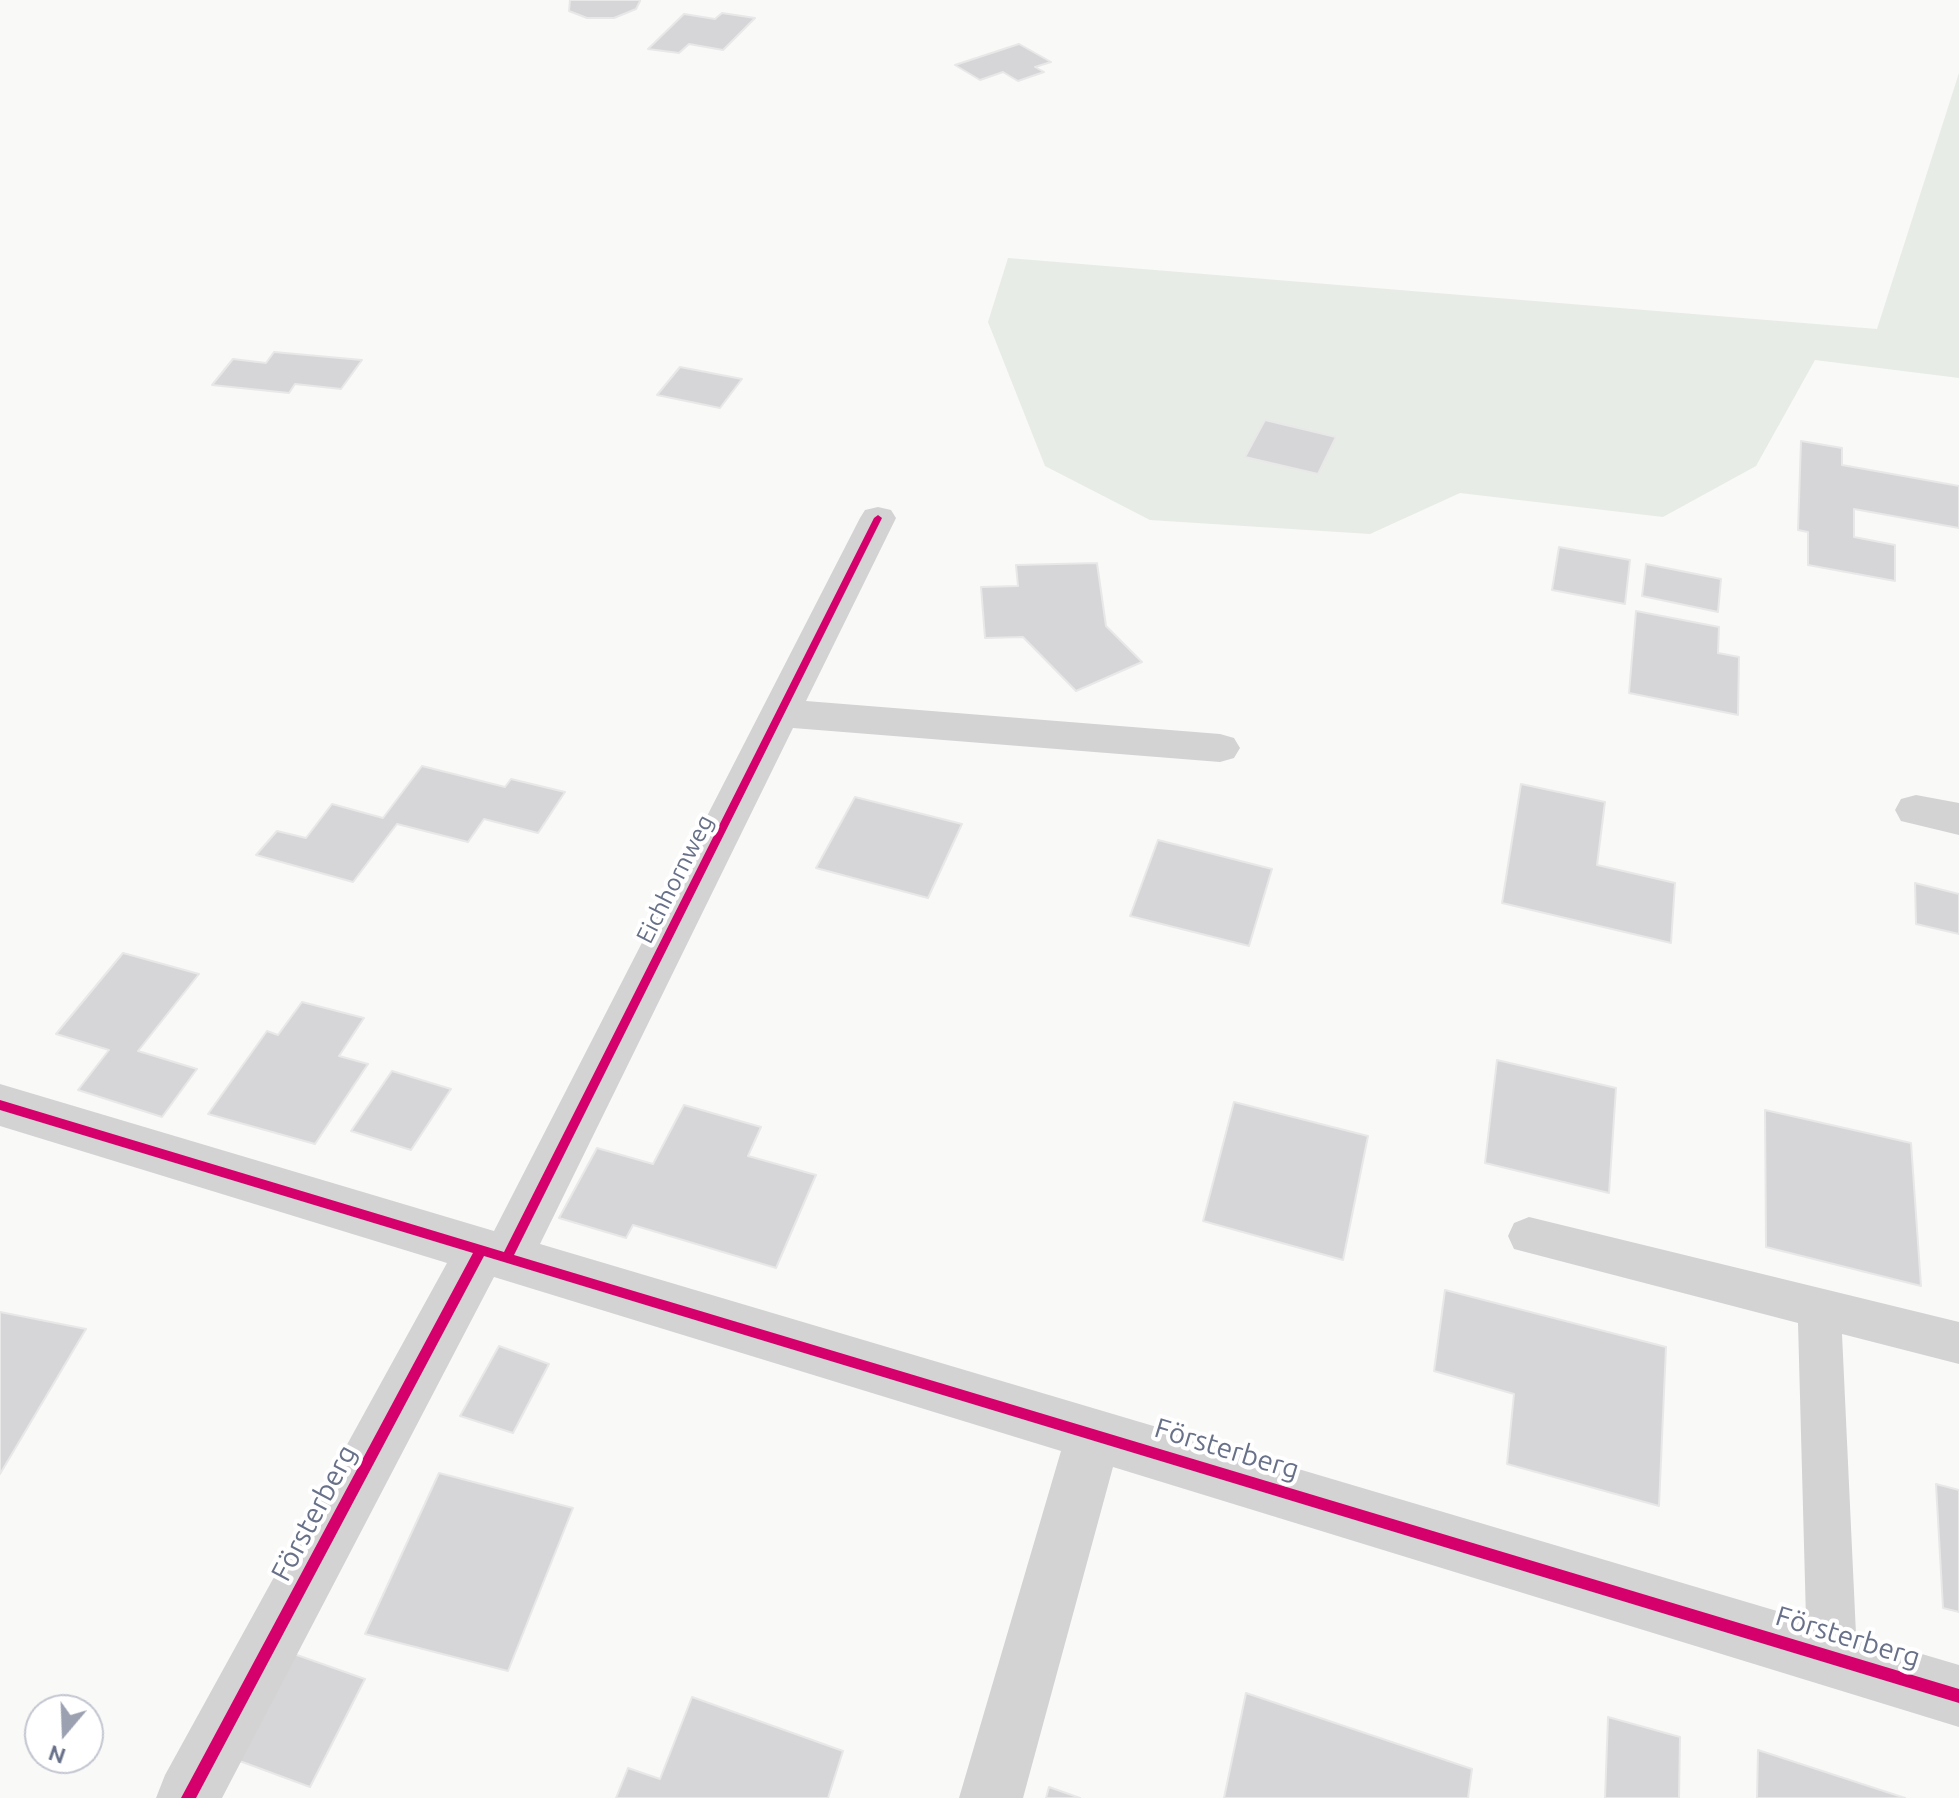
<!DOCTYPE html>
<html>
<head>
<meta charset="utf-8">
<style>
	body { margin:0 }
	#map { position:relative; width:1959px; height:1798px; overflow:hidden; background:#f9f9f8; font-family:Ubuntu,sans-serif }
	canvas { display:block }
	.north { position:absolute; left:24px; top:1694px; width:80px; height:80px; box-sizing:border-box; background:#fff; border:2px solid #c3c6d0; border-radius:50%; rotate:199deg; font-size:22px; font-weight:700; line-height:32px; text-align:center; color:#687189 }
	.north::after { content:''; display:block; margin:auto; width:28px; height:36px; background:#9ba1b0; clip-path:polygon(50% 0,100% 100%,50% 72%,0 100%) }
</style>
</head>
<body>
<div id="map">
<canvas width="1959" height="1798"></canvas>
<div class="north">N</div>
</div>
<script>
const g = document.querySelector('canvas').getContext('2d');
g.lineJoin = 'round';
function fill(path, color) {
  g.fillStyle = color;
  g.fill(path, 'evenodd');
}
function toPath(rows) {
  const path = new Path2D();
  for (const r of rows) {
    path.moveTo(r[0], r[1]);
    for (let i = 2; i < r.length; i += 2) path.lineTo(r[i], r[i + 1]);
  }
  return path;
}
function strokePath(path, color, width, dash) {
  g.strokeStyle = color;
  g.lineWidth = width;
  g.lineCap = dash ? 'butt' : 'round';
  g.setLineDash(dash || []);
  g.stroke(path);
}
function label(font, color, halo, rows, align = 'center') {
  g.font = font + ' Ubuntu,sans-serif';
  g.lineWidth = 8;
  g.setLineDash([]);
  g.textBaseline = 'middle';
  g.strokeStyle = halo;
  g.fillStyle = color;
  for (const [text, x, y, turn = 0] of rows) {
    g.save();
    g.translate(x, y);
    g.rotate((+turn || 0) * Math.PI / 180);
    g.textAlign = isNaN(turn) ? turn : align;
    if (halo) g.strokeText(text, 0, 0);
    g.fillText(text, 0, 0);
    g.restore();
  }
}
fill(toPath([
	[1959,73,1959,378,1815,360,1756,466,1663,517,1460,493,1370,534,1150,520,1045,466,988,322,1008,258,1877,329]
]), '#e7ece6');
const building = toPath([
	[570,0,640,0,640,1,636,9,614,18,587,18,569,11,570,0],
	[722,13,755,18,723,50,689,44,679,53,648,49,684,14,715,19,722,13],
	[1019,44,1051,62,1035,67,1044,72,1018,81,1003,72,980,80,955,65,1019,44],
	[274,352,362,360,341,389,295,384,289,393,212,385,233,359,266,363,274,352],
	[680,367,742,379,720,408,657,395,680,367],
	[1265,420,1336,437,1318,474,1245,457,1265,420],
	[1801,441,1842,448,1842,465,1959,486,1959,528,1854,509,1854,537,1895,545,1895,581,1808,565,1808,532,1798,530,1801,441],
	[1559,547,1630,560,1625,604,1552,590,1559,547],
	[1097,563,1106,626,1142,662,1076,691,1023,637,985,638,981,587,1018,586,1016,565,1097,563],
	[1646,564,1721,579,1718,612,1642,596,1646,564],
	[1636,611,1719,627,1718,653,1739,657,1738,715,1629,693,1636,611],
	[422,766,505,787,511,779,565,792,538,833,484,819,468,842,397,824,353,882,256,855,277,831,306,838,332,804,383,818,422,766],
	[1521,784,1605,802,1597,865,1675,883,1671,943,1502,903,1521,784],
	[855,797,962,824,928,898,816,868,855,797],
	[1158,840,1272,869,1249,946,1130,916,1158,840],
	[1915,883,1959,894,1959,934,1916,924,1915,883],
	[123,953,199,974,138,1051,197,1069,162,1117,78,1090,109,1050,56,1034,123,953],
	[302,1002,364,1018,339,1056,368,1064,315,1144,208,1114,267,1031,278,1035,302,1002],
	[1497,1060,1616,1088,1609,1193,1485,1163,1497,1060],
	[392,1071,451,1089,411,1150,351,1131,392,1071],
	[1234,1102,1368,1136,1343,1260,1203,1221,1234,1102],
	[684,1105,761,1127,748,1156,816,1175,776,1268,633,1225,626,1238,559,1218,597,1148,653,1164,684,1105],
	[1765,1110,1911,1143,1921,1286,1766,1247,1765,1110],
	[1445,1290,1666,1347,1659,1506,1507,1464,1514,1394,1434,1371,1445,1290],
	[0,1312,86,1329,0,1474,0,1312],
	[499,1346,549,1364,513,1433,460,1416,499,1346],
	[439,1473,573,1508,508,1671,365,1634,439,1473],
	[1936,1484,1959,1490,1959,1612,1943,1608,1936,1484],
	[294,1654,365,1679,310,1787,237,1760,294,1654],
	[1246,1693,1472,1769,1468,1798,1224,1798,1246,1693],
	[692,1697,843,1751,828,1798,616,1798,628,1768,660,1779,692,1697],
	[1608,1717,1680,1737,1679,1798,1605,1798,1608,1717],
	[1758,1750,1905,1798,1757,1798,1758,1750],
	[1049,1787,1080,1798,1046,1798,1049,1787]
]);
fill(building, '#d6d6d8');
strokePath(building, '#e8e8e8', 2);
fill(toPath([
	[1529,1217,1959,1322,1959,1364,1842,1334,1857,1656,1850,1674,1832,1681,1814,1674,1807,1656,1798,1323,1514,1249,1508,1236,1514,1223,1529,1217]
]), '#d3d3d4');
fill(toPath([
	[878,507,891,510,896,518,806,701,1220,734,1234,738,1240,748,1234,758,1220,762,793,728,540,1244,1959,1665,1959,1727,1113,1467,1023,1798,959,1798,1061,1451,494,1277,222,1798,156,1798,165,1775,447,1263,0,1126,0,1084,494,1231,860,518,865,510,878,507],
	[1916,795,1959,803,1959,835,1901,821,1895,810,1901,799,1916,795]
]), '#d3d3d4');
fill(toPath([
	[878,515,882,518,514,1255,1959,1689,1959,1703,484,1256,196,1798,181,1798,473,1253,0,1110,0,1100,504,1252,874,518,878,515]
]), '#d6006c');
label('24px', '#687189', '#fff', [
	["Eichhornweg",675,879,-63]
]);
label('28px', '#687189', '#fff', [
	["Försterberg",1227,1449,17],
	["Försterberg",314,1513,-62],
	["Försterberg",1848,1637,17]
]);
</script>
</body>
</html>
